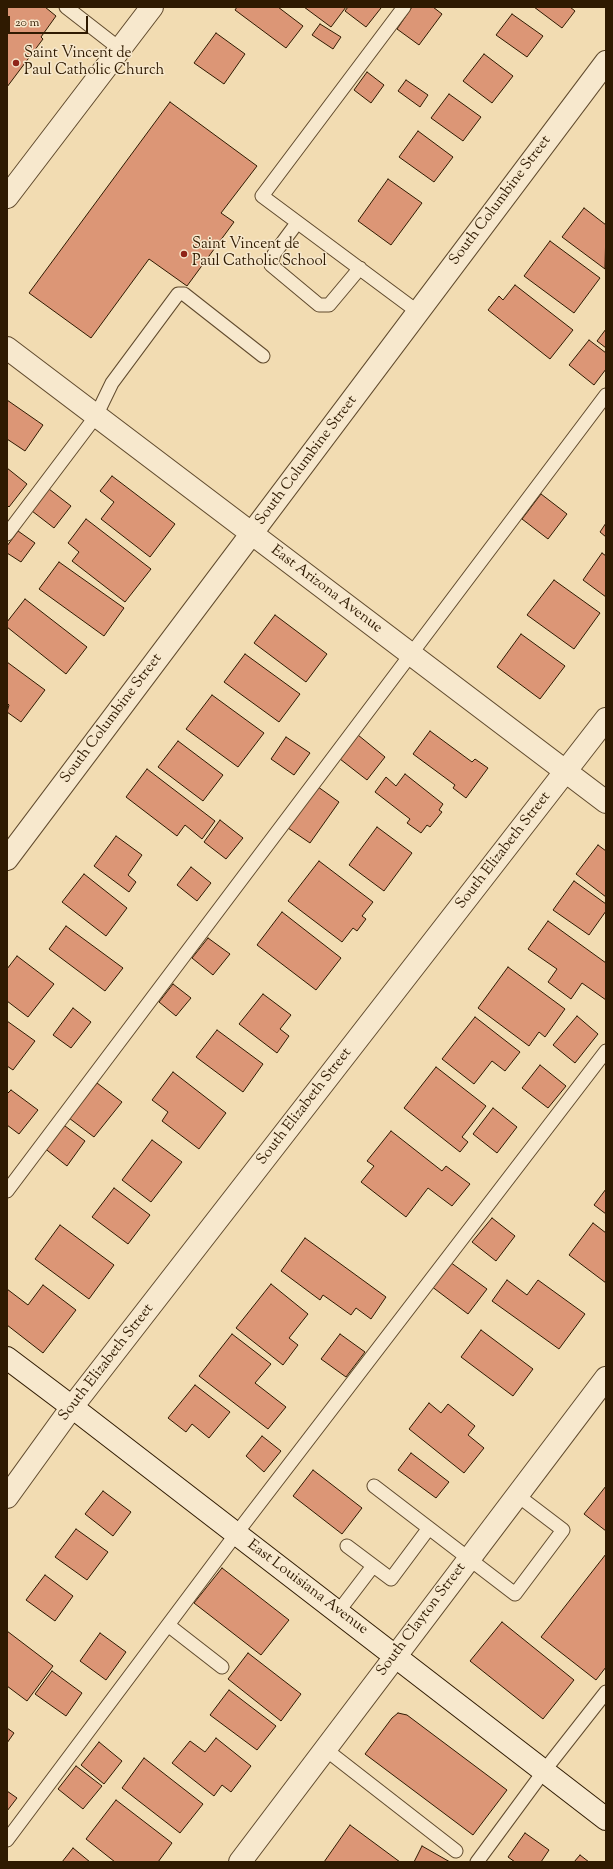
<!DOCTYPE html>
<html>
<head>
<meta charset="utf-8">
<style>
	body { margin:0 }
	#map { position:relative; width:613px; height:1869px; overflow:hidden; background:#f2dcb2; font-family:"Sorts Mill Goudy",serif }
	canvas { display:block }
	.frame { position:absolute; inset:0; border:8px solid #2f1a01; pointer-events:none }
	.scale { position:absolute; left:8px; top:16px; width:80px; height:18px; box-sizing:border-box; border:2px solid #2f1a01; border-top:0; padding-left:5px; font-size:12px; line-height:14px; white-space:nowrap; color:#2f1a01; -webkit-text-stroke:3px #f7e8cd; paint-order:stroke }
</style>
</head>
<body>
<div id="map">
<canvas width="613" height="1869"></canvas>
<div class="frame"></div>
<div class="scale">20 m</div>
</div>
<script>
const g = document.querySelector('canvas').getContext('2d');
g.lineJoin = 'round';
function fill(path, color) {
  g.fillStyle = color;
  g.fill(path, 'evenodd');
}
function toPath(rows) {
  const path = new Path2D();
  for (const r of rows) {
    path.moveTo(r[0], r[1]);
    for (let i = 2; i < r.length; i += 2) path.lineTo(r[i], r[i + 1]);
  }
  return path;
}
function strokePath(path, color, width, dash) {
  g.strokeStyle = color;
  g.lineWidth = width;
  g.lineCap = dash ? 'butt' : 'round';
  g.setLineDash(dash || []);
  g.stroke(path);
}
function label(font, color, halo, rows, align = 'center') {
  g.font = font + ' "Sorts Mill Goudy",serif';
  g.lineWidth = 3;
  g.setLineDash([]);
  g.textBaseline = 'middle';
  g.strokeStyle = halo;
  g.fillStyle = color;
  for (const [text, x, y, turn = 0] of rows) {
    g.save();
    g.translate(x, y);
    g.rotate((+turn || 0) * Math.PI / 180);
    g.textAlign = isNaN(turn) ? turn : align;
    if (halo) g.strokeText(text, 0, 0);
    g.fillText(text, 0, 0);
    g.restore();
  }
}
const building = toPath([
	[7,7,45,7,56,16,41,37,43,39,7,87,7,7],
	[237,7,278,7,303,26,286,48,235,10,237,7],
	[304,7,346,7,331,27,304,7],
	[348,7,380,7,381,8,366,27,345,11,348,7],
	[412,7,433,7,442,14,419,45,397,29,412,7],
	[534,7,570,7,575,11,562,28,534,7],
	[512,14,543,36,527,57,496,35,512,14],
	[320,24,341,37,333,49,312,35,320,24],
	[216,33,245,54,224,84,194,63,216,33],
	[484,54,513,76,492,103,463,81,484,54],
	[367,72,384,85,371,103,354,90,367,72],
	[406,80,428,95,420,107,398,91,406,80],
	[449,94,481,117,463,141,431,118,449,94],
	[170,102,257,166,221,213,234,222,187,286,149,259,91,338,29,293,170,102],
	[418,131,453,157,434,182,399,157,418,131],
	[388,179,422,203,391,245,358,221,388,179],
	[584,208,606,225,605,269,562,237,584,208],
	[550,241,600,278,574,313,524,276,550,241],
	[515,285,573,330,550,359,488,310,499,296,503,300,515,285],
	[606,329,606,348,597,341,606,329],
	[589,340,606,353,606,369,594,385,569,365,589,340],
	[7,400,43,425,25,451,7,439,7,400],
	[7,468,27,484,9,507,7,505,7,468],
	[112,476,175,524,150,557,101,519,114,502,100,491,112,476],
	[49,489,71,506,54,528,32,511,49,489],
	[541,494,567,514,548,539,522,519,541,494],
	[86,519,151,569,125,602,72,561,79,552,68,543,86,519],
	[606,523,606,537,600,532,606,523],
	[18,531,35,543,21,562,7,553,7,546,18,531],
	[602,553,606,556,606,597,583,580,602,553],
	[59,562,124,608,104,636,39,589,59,562],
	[554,580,600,613,574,649,527,615,554,580],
	[25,599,87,647,66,674,7,627,7,622,25,599],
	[275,615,327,654,306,682,254,643,275,615],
	[521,634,565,666,540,699,497,667,521,634],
	[245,654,300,694,279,722,224,682,245,654],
	[7,662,45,690,21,722,7,712,9,705,7,703,7,662],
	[212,695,264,733,238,767,186,729,212,695],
	[430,731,472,762,475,759,488,768,466,798,453,788,455,785,413,754,430,731],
	[358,735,385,757,367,780,340,759,358,735],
	[286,737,310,753,294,775,271,759,286,737],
	[178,741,223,775,203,801,158,767,178,741],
	[147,769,215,821,202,839,185,825,177,836,126,797,147,769],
	[405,774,443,804,439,810,442,812,430,827,427,825,421,833,407,823,410,819,375,792,386,777,396,786,405,774],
	[314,784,339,802,310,843,285,826,314,784],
	[220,820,243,838,226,859,204,842,220,820],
	[377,827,412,853,384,891,349,865,377,827],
	[116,836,142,855,128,875,136,882,129,892,94,866,116,836],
	[598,845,606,851,606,897,576,874,598,845],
	[319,861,373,902,362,916,366,919,357,931,353,928,342,942,288,901,319,861],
	[191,867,211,883,197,901,177,885,191,867],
	[84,874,127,908,106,936,62,902,84,874],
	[574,881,606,904,606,911,589,935,553,910,574,881],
	[282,912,341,958,316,990,257,945,282,912],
	[548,921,606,963,606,1000,582,983,571,999,548,982,557,969,528,949,548,921],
	[66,926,123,968,105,991,49,949,66,926],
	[208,938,230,954,213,975,192,958,208,938],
	[17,956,54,984,28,1017,7,1001,7,969,17,956],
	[508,967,565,1009,545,1037,539,1032,529,1046,478,1008,508,967],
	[173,984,191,998,176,1016,159,1002,173,984],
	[263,994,291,1015,280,1029,289,1036,277,1053,239,1024,263,994],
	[73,1008,91,1022,71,1048,53,1035,73,1008],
	[577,1016,598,1034,575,1063,553,1045,577,1016],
	[475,1017,520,1052,505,1071,492,1061,474,1084,442,1059,475,1017],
	[7,1021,35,1041,13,1070,7,1066,7,1021],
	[217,1030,263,1064,243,1092,196,1057,217,1030],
	[540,1065,566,1086,548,1108,522,1088,540,1065],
	[436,1067,486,1106,462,1137,468,1142,460,1152,404,1108,436,1067],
	[173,1072,226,1113,199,1149,162,1121,168,1112,152,1100,173,1072],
	[97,1083,122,1102,94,1137,69,1118,97,1083],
	[11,1090,38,1110,19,1134,7,1125,7,1094,11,1090],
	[493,1108,517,1127,497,1153,473,1134,493,1108],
	[61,1123,85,1141,67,1166,43,1147,61,1123],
	[391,1131,442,1171,446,1166,470,1184,452,1206,428,1188,406,1217,361,1182,374,1166,367,1161,391,1131],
	[152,1140,182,1162,151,1202,122,1180,152,1140],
	[114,1188,150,1215,128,1244,92,1217,114,1188],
	[606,1189,606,1214,594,1205,606,1189],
	[492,1218,515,1236,496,1261,472,1242,492,1218],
	[593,1223,606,1233,606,1283,569,1255,593,1223],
	[60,1225,114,1265,89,1299,35,1259,60,1225],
	[305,1238,386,1297,371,1319,356,1308,351,1315,323,1295,320,1300,281,1271,305,1238],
	[450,1262,487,1289,468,1314,431,1286,450,1262],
	[507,1280,527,1295,538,1280,585,1314,559,1349,492,1301,507,1280],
	[271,1284,308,1314,289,1338,298,1345,283,1365,236,1328,271,1284],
	[43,1285,76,1310,43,1353,7,1325,7,1289,28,1305,43,1285],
	[481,1330,533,1369,513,1396,461,1357,481,1330],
	[232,1334,271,1364,255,1383,286,1407,268,1429,199,1376,232,1334],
	[340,1334,365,1352,346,1377,321,1359,340,1334],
	[195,1385,230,1412,209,1438,192,1424,186,1432,168,1418,195,1385],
	[429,1403,441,1413,448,1404,475,1426,468,1435,484,1448,464,1473,409,1429,429,1403],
	[262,1436,281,1451,264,1472,246,1456,262,1436],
	[411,1453,449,1482,436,1498,398,1470,411,1453],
	[313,1470,362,1508,342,1534,293,1496,313,1470],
	[606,1486,606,1531,584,1514,606,1486],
	[103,1491,131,1512,113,1536,85,1514,103,1491],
	[76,1529,108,1552,87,1580,55,1557,76,1529],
	[606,1554,606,1667,596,1680,541,1637,606,1554],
	[222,1568,289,1620,261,1655,194,1603,222,1568],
	[45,1575,73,1596,55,1621,26,1600,45,1575],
	[502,1622,574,1680,543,1719,470,1661,502,1622],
	[7,1631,53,1666,27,1701,7,1686,7,1631],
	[100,1633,126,1652,106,1680,80,1661,100,1633],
	[248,1653,301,1694,281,1721,228,1679,248,1653],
	[52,1671,82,1693,66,1716,35,1694,52,1671],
	[229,1690,276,1726,257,1750,210,1715,229,1690],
	[398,1713,407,1715,507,1790,473,1835,365,1754,392,1718,398,1713],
	[7,1728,14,1733,7,1743,7,1728],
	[216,1738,251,1766,231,1792,222,1785,214,1796,172,1763,190,1741,205,1752,216,1738],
	[99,1742,122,1761,104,1784,81,1765,99,1742],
	[144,1758,203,1804,180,1833,122,1788,144,1758],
	[76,1766,102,1786,83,1809,58,1789,76,1766],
	[7,1791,17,1798,7,1811,7,1791],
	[116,1800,172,1843,158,1862,115,1862,86,1839,116,1800],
	[350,1825,400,1862,324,1862,350,1825],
	[525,1833,549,1850,541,1862,515,1862,508,1857,525,1833],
	[422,1846,450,1862,414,1862,422,1846],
	[73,1848,90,1862,62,1862,73,1848],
	[580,1855,589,1862,574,1862,580,1855]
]);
fill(building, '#dc9676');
strokePath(building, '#2f1a01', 1);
const lane = toPath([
	[66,7,120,49],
	[404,7,262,196,418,312],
	[297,223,274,254,271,265,319,305,329,305,360,268],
	[7,534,96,416,112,383,178,294,184,294,263,356],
	[7,1191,606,395],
	[374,1486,515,1594,563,1530,517,1495],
	[347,1546,391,1579,429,1528],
	[338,1612,373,1566],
	[168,1625,222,1667],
	[325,1749,456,1851],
	[7,1840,236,1534,606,1051],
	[477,1862,544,1771,606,1692]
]);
const street = toPath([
	[7,197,152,7],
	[7,348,606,802],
	[7,859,606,62],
	[7,1497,72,1407,606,719],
	[240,1862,606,1378]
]);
const secondary = toPath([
	[7,1358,72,1407,606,1819]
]);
strokePath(lane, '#604a2d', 15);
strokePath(street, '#604a2d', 24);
strokePath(secondary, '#2f1a01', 24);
strokePath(lane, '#f7e8cd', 13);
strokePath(street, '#f7e8cd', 22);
strokePath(secondary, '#f7e8cd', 22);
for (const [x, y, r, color] of [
	[16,63,4,"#8f2418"],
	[184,254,4,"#8f2418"]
]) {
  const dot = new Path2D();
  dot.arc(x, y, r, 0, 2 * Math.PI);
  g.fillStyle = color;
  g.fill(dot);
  strokePath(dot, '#f7e8cd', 1.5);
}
label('15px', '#2f1a01', '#f7e8cd', [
	["Saint Vincent de",24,54],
	["Paul Catholic Church",24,71],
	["Saint Vincent de",192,245],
	["Paul Catholic School",192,262]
], 'left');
label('15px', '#2f1a01', '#f7e8cd', [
	["South Columbine Street",501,201,-53],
	["South Columbine Street",307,461,-53],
	["East Arizona Avenue",326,590,37],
	["South Columbine Street",112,719,-53],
	["South Elizabeth Street",504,851,-52],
	["South Elizabeth Street",305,1107,-52],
	["South Elizabeth Street",107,1363,-52],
	["East Louisiana Avenue",307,1588,37],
	["South Clayton Street",422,1620,-53]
]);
</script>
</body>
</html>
